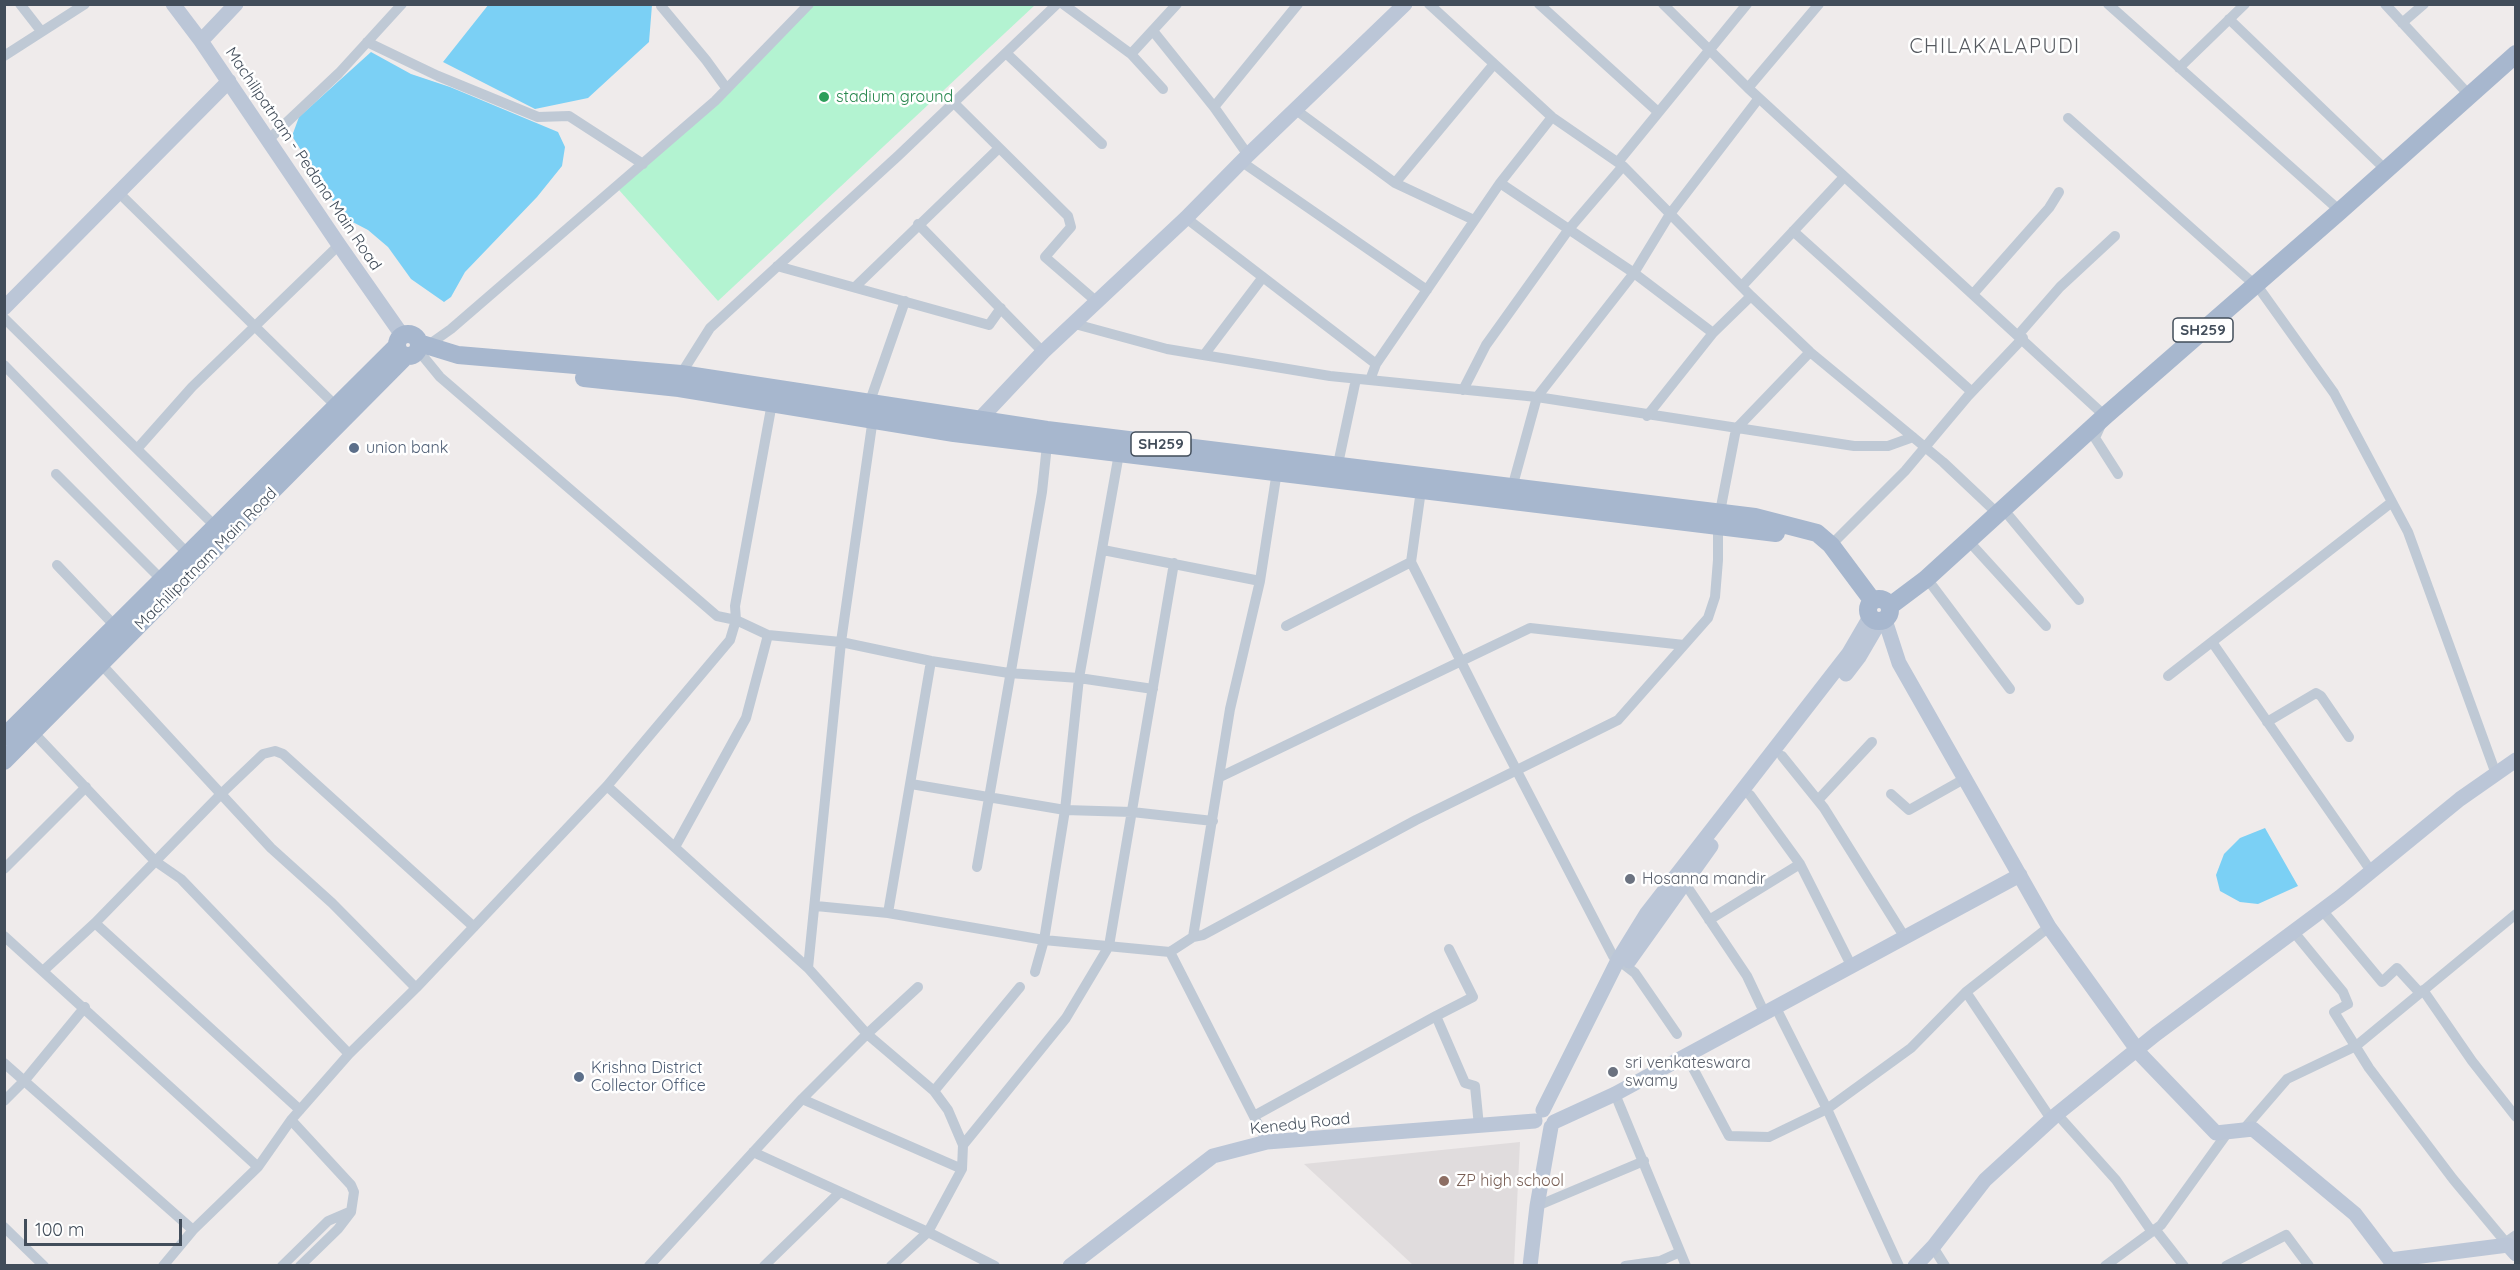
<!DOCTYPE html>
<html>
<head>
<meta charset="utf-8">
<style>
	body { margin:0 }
	#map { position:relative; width:2520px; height:1270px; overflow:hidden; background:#efebeb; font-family:Quicksand,sans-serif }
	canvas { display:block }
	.frame { position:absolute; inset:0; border:6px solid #424d5a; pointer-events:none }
	.scale { position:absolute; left:24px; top:1219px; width:158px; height:27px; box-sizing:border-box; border:3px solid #424d5a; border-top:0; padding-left:8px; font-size:18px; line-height:21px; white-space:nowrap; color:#424d5a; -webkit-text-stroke:4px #fff; paint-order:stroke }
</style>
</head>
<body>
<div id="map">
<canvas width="2520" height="1270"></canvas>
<div class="frame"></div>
<div class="scale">100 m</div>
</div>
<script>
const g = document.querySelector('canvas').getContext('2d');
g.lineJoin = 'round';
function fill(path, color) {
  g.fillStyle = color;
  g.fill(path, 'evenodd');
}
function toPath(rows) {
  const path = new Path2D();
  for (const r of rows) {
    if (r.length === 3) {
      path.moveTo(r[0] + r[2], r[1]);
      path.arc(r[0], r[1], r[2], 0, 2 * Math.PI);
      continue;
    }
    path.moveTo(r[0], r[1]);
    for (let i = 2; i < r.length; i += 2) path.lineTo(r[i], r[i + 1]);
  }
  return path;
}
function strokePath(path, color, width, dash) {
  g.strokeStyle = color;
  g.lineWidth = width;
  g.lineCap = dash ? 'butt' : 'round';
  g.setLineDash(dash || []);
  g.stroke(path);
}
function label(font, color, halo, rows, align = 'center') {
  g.font = font + ' Quicksand,sans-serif';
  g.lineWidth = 5;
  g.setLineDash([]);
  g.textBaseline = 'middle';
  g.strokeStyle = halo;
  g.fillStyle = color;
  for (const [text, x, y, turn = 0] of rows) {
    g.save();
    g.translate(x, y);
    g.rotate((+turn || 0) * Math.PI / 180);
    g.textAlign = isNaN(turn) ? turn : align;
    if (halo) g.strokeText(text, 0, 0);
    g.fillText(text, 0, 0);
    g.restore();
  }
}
fill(toPath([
	[1520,1142,1514,1265,1413,1265,1304,1164]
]), '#e0dcdd');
fill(toPath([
	[807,5,1035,5,718,301,619,190]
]), '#b3f3d1');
fill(toPath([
	[489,4,652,5,649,42,588,98,535,109,443,62],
	[371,52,411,74,450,87,558,132,565,147,562,166,537,197,465,272,451,297,444,302,411,279,388,247,368,230,343,217,292,136,299,117],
	[2265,828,2298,886,2258,904,2240,902,2220,891,2216,875,2224,854,2240,838]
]), '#7bd0f5');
strokePath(toPath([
	[20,4,41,31],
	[1063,4,1131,54,1177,4],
	[1429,4,1552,117,1623,166,1751,296,1810,352,1943,462,1997,513],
	[1539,4,1658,112],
	[1663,4,1748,88,2105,416,2095,438,2118,474],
	[2108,4,2340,211],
	[2385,4,2469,95],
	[661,6,706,60,727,89],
	[2229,19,2386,170],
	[2402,23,2424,4],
	[1153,31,1214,107,1248,155],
	[367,42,438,76,538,117,569,116,643,164],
	[1006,53,1102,144],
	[1131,54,1163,89],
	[4,56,85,4],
	[2179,68,2245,4],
	[1748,88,1819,4],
	[954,103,1068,216,1071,227,1045,257,1097,302],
	[1214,107,1298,4],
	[1296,110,1395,183,1474,220],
	[1552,117,1500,183,1634,273,1713,333],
	[2068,118,2255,285],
	[268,140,339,73,402,4],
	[1242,162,1427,290],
	[1618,162,1747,4],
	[1395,183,1494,64],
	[118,192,336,406],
	[1186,218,1376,364],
	[918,224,1043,352],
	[1793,231,1972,392],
	[777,266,989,325,1001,308],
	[1742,286,1844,177],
	[855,287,998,149],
	[2261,291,2334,393,2408,532,2496,774],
	[1973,294,2049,208,2059,192],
	[4,318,216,527],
	[1075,324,1167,349,1330,376,1537,397,1854,446,1888,446,1913,437],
	[2019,334,2060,287,2115,236],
	[427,346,451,329,715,101,809,4],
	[1204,355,1263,277],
	[4,365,188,554],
	[681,374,710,328,899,155,1057,4],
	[1370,380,1376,364,1500,183],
	[1463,390,1486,345,1569,229,1623,166],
	[869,404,905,301],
	[1647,416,1713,333,1751,296],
	[137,449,192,387,339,245],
	[1338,464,1356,379],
	[56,474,162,580],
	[1512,488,1537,397,1634,273,1670,214,1759,98],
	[1421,490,1411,562,1494,727,1613,956,1635,973,1677,1034],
	[1720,512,1736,429,1810,352],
	[2009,516,2079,600],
	[1831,545,1905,471,1968,396,2023,338],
	[1974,547,2046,626],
	[1103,550,1260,581,1277,471],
	[57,565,115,626],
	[1931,584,2010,689],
	[1286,626,1411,562],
	[768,635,841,642,931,661,1009,673,1079,678,1120,448],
	[2212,642,2371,871],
	[101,664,221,794,263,754,275,751,283,754,474,927],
	[2168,676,2392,502],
	[2267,722,2316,693,2321,696,2349,737],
	[33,732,155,861,181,879,349,1054],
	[1782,756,1824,808,1904,936],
	[1220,777,1530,628,1684,645],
	[911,784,1065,810,1132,812,1213,821],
	[607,786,808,968,867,1034,934,1091,948,1110,963,1145,962,1169,928,1232,995,1266],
	[1891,794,1909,810,1964,779],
	[1750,795,1800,864,1851,965],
	[1818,800,1872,742],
	[675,847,746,718,768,635,736,620,735,606,772,403],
	[977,867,1042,492,1047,445],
	[4,869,86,787],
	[1684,882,1747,976,1764,1012],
	[816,906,888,913,1044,940,1170,952,1193,937,1230,709,1260,581],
	[2322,910,2382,982,2397,968,2420,993],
	[888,913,931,661],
	[1709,920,1800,864],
	[95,923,300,1110],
	[2293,931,2343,992,2348,1004,2334,1012,2369,1068,2453,1179,2508,1245],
	[4,936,258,1167,291,1120],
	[1193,937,1203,935,1416,820,1618,720,1708,618,1715,597,1718,560,1718,525],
	[1449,949,1473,997,1436,1016,1465,1083,1475,1086,1479,1126],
	[1170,952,1267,1142],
	[808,968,841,642,873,418],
	[43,971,95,923,221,794,271,848,332,903,416,988],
	[1035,972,1044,940,1065,810,1079,678,1153,689],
	[2423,990,2472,1061,2516,1117],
	[1966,992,2051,1119],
	[1775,1006,1827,1109,1899,1266],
	[1686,1055,1729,1136,1769,1137,1827,1109,1911,1048,1966,992,2049,927],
	[4,1063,193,1230],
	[934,1091,1020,987],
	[1615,1094,1686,1266],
	[802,1099,962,1169],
	[4,1101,25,1080,85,1007],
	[2057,1114,2116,1180,2152,1232],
	[1254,1116,1436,1016],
	[2243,1130,2287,1079,2356,1046,2516,914],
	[963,1145,1066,1018,1109,946,1174,563],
	[753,1152,928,1232,891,1266],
	[1537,1206,1644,1161],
	[4,1227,44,1266],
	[2155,1229,2184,1266],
	[2506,1242,2516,1235],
	[1933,1247,1945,1266],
	[163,1266,193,1230,258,1167],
	[282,1266,328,1221,349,1212],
	[300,1266,338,1229,351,1212,354,1192,351,1185,291,1120,349,1054,416,988,607,786,730,640,736,620,717,616,440,377,422,355],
	[649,1266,802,1099,867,1034,918,987],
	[764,1266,840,1192],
	[1625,1266,1660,1261,1680,1252],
	[2105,1266,2161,1225,2228,1132],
	[2226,1266,2286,1235,2309,1266]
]), '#bfc9d5', 10);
strokePath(toPath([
	[173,4,201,41,339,245,402,335],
	[201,41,236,4],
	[4,308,229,81],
	[978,421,1043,352,1186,218,1248,155,1405,4],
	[1885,620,1899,663,2049,927,2141,1055,2216,1133,2253,1129,2355,1214,2390,1260,2508,1245,2516,1254],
	[1846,674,1859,657,1880,621],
	[1629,961,1711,846],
	[1543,1110,1618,960,1647,913,1849,653,1870,617],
	[1554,1122,1615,1094,2020,875],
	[1070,1266,1213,1156,1267,1142,1535,1121],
	[1530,1266,1537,1206,1551,1127],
	[1915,1266,1933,1247,1985,1180,2057,1114,2156,1034,2340,897,2460,799,2516,760]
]), '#bbc6d7', 15);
strokePath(toPath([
	[408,345,11],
	[419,343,458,355,681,374,1047,430,1755,517,1817,533,1831,545,1872,600],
	[584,378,679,388,954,433,1776,533],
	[1879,610,11],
	[1890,606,1926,579,2105,416,2340,211,2516,54],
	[4,737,396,347],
	[4,761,406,356]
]), '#a7b7ce', 18);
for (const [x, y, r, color] of [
	[824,97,6,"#2e9e5b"],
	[354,448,6,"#5c6f8a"],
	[1630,879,6,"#6b7280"],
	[1613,1072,6,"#6b7280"],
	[579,1077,6,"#5c6f8a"],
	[1444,1181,6,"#8d6e63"]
]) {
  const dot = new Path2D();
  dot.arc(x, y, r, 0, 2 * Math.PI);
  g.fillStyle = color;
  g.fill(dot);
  strokePath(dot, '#fff', 2);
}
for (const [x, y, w] of [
	[2203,330,60],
	[1161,444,60]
]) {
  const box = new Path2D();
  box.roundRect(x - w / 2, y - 12, w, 24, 4.5);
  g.fillStyle = '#fff';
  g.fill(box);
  strokePath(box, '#424d5a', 1.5);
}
label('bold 15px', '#424d5a', null, [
	["SH259",2203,330],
	["SH259",1161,444]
]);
label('16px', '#27864d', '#fff', [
	["stadium ground",836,97]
], 'left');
label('16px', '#424d5a', '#fff', [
	["Machilipatnam - Pedana Main Road",303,159,56],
	["Machilipatnam Main Road",206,559,-45],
	["Kenedy Road",1300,1124,-6]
]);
label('16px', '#4e5e75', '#fff', [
	["union bank",366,448],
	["Krishna District",591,1068],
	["Collector Office",591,1086]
], 'left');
label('16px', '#5b616d', '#fff', [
	["Hosanna mandir",1642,879],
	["sri venkateswara",1625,1063],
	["swamy",1625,1081]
], 'left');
label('16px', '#785e54', '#fff', [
	["ZP high school",1456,1181]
], 'left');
g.letterSpacing = '1.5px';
label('20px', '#575b61', '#fff', [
	["CHILAKALAPUDI",1995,47]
]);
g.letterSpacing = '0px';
</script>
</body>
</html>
